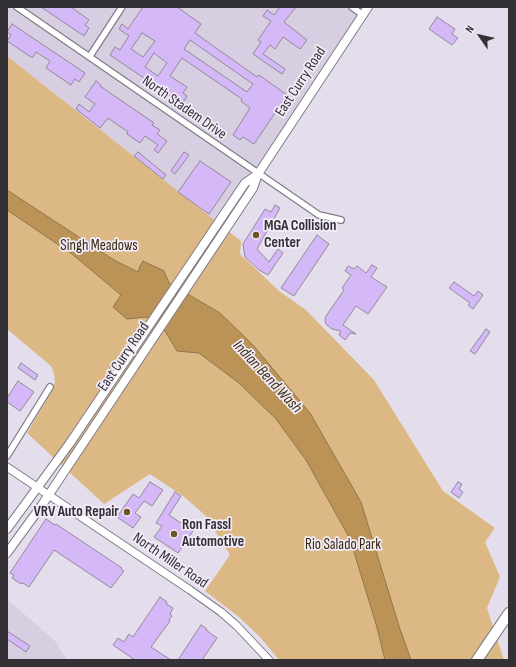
<!DOCTYPE html>
<html>
<head>
<meta charset="utf-8">
<style>
	body { margin:0 }
	#map { position:relative; width:516px; height:667px; overflow:hidden; background:#e4deec; font-family:"Sofia Sans Condensed",sans-serif }
	canvas { display:block }
	.frame { position:absolute; inset:0; border:8px solid #343136; pointer-events:none }
	.north { position:absolute; left:460px; top:16px; width:40px; height:40px; -webkit-text-stroke:3px #f2ecf9; paint-order:stroke; rotate:304deg; font-size:11px; font-weight:700; line-height:16px; text-align:center; color:#343136 }
	.north::after { content:''; display:block; margin:auto; width:14px; height:18px; background:#343136; clip-path:polygon(50% 0,100% 100%,50% 72%,0 100%) }
</style>
</head>
<body>
<div id="map">
<canvas width="516" height="667"></canvas>
<div class="frame"></div>
<div class="north">N</div>
</div>
<script>
const g = document.querySelector('canvas').getContext('2d');
g.lineJoin = 'round';
function fill(path, color) {
  g.fillStyle = color;
  g.fill(path, 'evenodd');
}
function toPath(rows) {
  const path = new Path2D();
  for (const r of rows) {
    path.moveTo(r[0], r[1]);
    for (let i = 2; i < r.length; i += 2) path.lineTo(r[i], r[i + 1]);
  }
  return path;
}
function strokePath(path, color, width, dash) {
  g.strokeStyle = color;
  g.lineWidth = width;
  g.lineCap = dash ? 'butt' : 'round';
  g.setLineDash(dash || []);
  g.stroke(path);
}
function label(font, color, halo, rows, align = 'center') {
  g.font = font + ' "Sofia Sans Condensed",sans-serif';
  g.lineWidth = 3.5;
  g.setLineDash([]);
  g.textBaseline = 'middle';
  g.strokeStyle = halo;
  g.fillStyle = color;
  for (const [text, x, y, turn = 0] of rows) {
    g.save();
    g.translate(x, y);
    g.rotate((+turn || 0) * Math.PI / 180);
    g.textAlign = isNaN(turn) ? turn : align;
    if (halo) g.strokeText(text, 0, 0);
    g.fillText(text, 0, 0);
    g.restore();
  }
}
fill(toPath([
	[7,7,362,7,222,226,7,56],
	[7,599,55,641,67,660,7,660]
]), '#d7cee2');
fill(toPath([
	[7,56,241,241,240,254,279,291,306,310,374,380,443,491,495,528,485,542,500,577,487,608,504,660,279,660,260,637,239,617,205,591,230,555,205,515,183,496,150,474,104,504,27,433,53,389,55,382,54,374,51,366,7,329]
]), '#dbb884');
const water = toPath([
	[7,190,114,260,138,272,140,266,143,261,164,271,169,283,220,313,253,345,310,413,361,502,399,626,411,660,385,660,376,624,350,539,306,460,276,419,239,383,199,353,177,351,165,331,147,317,127,319,113,307,121,295,72,254,7,210,7,190]
]);
fill(water, '#bb9357');
strokePath(water, '#92764d', 1);
const building = toPath([
	[41,7,71,7,89,20,85,25,89,28,84,36,41,7],
	[143,7,177,7,201,24,195,33,257,77,259,75,287,95,254,144,243,137,240,140,233,135,250,108,241,101,242,99,182,58,170,76,187,87,183,93,187,96,182,104,110,55,115,47,120,50,129,36,119,29,122,24,128,29,143,7],
	[142,33,155,41,143,57,131,49,142,33],
	[190,40,253,84,247,92,184,49,190,40],
	[154,53,167,63,158,76,145,67,154,53],
	[280,7,296,7,284,22,307,40,300,49,283,37,275,49,270,45,263,54,285,69,282,74,253,54,261,42,258,40,271,21,263,16,267,10,274,15,280,7],
	[437,17,455,29,452,34,458,38,452,45,429,29,437,17],
	[12,24,85,73,79,82,75,79,71,85,46,68,50,61,36,52,33,57,31,57,7,41,11,35,7,32,12,24],
	[96,81,101,85,100,86,154,123,152,125,160,130,157,134,167,141,158,153,154,150,158,145,145,136,140,143,127,134,128,132,108,118,100,128,76,109,79,104,89,112,95,104,85,97,96,81],
	[138,152,166,175,163,179,134,156,138,152],
	[184,152,189,155,175,174,171,171,184,152],
	[200,161,231,182,209,214,178,192,200,161],
	[275,205,280,208,257,249,269,262,278,249,283,253,268,275,259,270,245,257,243,244,265,209,271,212,275,205],
	[317,235,329,244,294,296,281,288,317,235],
	[372,265,377,268,371,277,387,287,368,314,356,306,343,325,356,334,350,333,345,340,339,335,341,331,332,329,326,324,325,321,326,316,344,290,342,288,351,275,345,271,348,266,354,269,357,266,366,273,372,265],
	[454,282,474,296,478,291,483,295,473,309,468,305,470,303,449,288,454,282],
	[486,329,490,332,475,354,470,351,486,329],
	[21,363,38,375,35,380,18,368,21,363],
	[18,381,34,392,20,411,7,402,7,398,18,381],
	[150,482,163,490,152,506,144,501,135,513,141,517,133,528,117,517,133,494,139,498,150,482],
	[458,482,462,484,459,489,463,492,459,498,451,492,458,482],
	[175,492,181,496,169,515,193,531,178,553,154,537,162,526,156,523,175,492],
	[46,519,55,525,56,524,122,568,121,569,124,571,111,588,54,550,29,587,23,583,21,584,12,578,14,575,10,573,46,519],
	[160,597,167,602,166,604,173,608,170,614,172,616,169,620,170,621,151,647,171,660,135,660,113,645,118,638,124,642,129,634,133,637,160,597],
	[201,625,207,629,206,630,217,638,202,660,178,660,201,625],
	[7,631,30,646,26,652,7,639,7,631]
]);
fill(building, '#d5b8f7');
strokePath(building, '#918b97', 1);
const minor = toPath([
	[17,7,319,215,341,220],
	[352,7,363,15],
	[90,56,122,7],
	[7,456,50,387]
]);
const tertiary = toPath([
	[7,467,190,590,221,612,237,626,269,660]
]);
const primary = toPath([
	[7,529,70,443,245,183,258,174],
	[7,553,42,505,253,188,258,174,368,7]
]);
const motorway = toPath([
	[477,660,509,613]
]);
strokePath(minor, '#817c88', 8);
strokePath(tertiary, '#817c88', 9);
strokePath(primary, '#817c88', 10);
strokePath(motorway, '#817c88', 12);
strokePath(minor, '#fff', 5.5);
strokePath(tertiary, '#fff', 7);
strokePath(primary, '#fff', 8);
strokePath(motorway, '#fff', 10);
for (const [x, y, r, color] of [
	[256,235,4,"#6e5225"],
	[127,512,4,"#6e5225"],
	[174,534,4,"#6e5225"]
]) {
  const dot = new Path2D();
  dot.arc(x, y, r, 0, 2 * Math.PI);
  g.fillStyle = color;
  g.fill(dot);
  strokePath(dot, '#f2ecf9', 1.5);
}
label('15px', '#343136', '#f2ecf9', [
	["East Curry Road",301,82,-57],
	["North Stadem Drive",184,108,35],
	["East Curry Road",124,357,-56],
	["North Miller Road",170,561,34]
]);
label('bold 15px', '#343136', '#f2ecf9', [
	["MGA Collision",264,226],
	["Center",264,243],
	["VRV Auto Repair",119,512,"right"],
	["Ron Fassl",182,525],
	["Automotive",182,542]
], 'left');
label('15px', '#37260a', '#f2ecf9', [
	["Singh Meadows",99,246],
	["Rio Salado Park",343,545]
]);
label('italic 16px', '#3d2c10', '#f2ecf9', [
	["Indian Bend Wash",267,377,47]
]);
</script>
</body>
</html>
